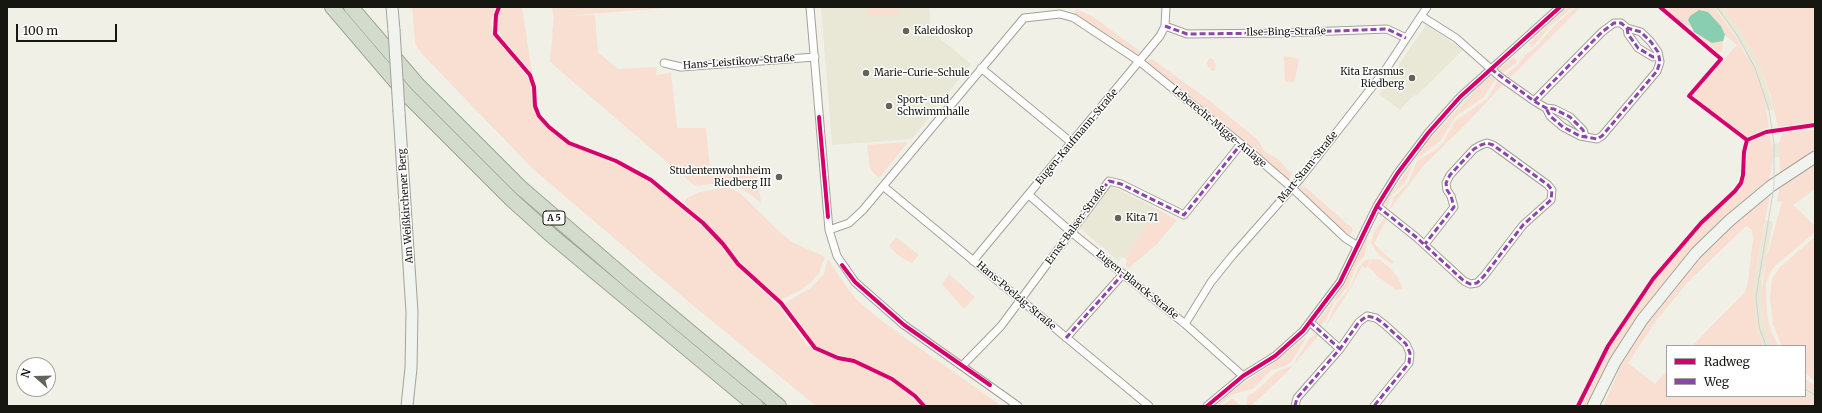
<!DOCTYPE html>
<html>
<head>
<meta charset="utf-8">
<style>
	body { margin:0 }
	#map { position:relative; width:1822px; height:413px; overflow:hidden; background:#f0f0e6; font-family:Merriweather,serif }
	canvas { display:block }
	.frame { position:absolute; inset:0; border:8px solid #171711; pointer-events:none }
	.legend { position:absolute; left:1666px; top:345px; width:140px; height:52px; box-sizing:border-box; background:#fff; border:1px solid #a2a2a0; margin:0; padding:5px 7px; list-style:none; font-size:12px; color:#171711 }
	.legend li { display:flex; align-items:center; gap:8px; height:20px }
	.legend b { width:20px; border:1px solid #a2a2a0 }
	.north { position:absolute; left:16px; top:357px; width:40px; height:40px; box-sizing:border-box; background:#fff; border:1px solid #a2a2a0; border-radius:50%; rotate:290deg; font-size:11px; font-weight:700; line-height:16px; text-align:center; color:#171711 }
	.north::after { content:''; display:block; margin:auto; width:14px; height:18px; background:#63635c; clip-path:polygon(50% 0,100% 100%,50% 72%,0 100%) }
	.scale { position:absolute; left:16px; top:24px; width:101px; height:18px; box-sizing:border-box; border:2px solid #171711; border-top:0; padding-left:5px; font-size:12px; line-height:14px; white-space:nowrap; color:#171711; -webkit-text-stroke:3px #fff; paint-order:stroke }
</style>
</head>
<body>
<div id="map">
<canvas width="1822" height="413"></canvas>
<div class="frame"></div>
<ul class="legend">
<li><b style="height:5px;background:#d6006c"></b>Radweg</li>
<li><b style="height:5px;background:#8e44ad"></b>Weg</li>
</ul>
<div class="north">N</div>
<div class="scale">100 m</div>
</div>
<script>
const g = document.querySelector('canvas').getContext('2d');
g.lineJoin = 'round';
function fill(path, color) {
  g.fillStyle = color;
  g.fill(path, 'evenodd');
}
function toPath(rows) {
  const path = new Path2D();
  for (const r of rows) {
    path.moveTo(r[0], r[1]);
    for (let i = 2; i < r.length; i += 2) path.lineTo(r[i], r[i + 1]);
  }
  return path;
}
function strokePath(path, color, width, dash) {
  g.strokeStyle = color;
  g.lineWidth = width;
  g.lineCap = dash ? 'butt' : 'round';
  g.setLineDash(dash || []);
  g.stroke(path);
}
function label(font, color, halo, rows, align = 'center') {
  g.font = font + ' Merriweather,serif';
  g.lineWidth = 3;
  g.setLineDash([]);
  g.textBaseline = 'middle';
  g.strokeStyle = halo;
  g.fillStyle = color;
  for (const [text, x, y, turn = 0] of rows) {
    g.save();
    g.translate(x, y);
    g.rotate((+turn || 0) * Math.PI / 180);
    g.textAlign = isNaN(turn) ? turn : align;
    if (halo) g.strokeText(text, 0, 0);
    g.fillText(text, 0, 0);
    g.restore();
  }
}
fill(toPath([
	[821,7,929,7,931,31,971,64,912,139,832,145],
	[1714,7,1723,7,1741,33,1760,66,1774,109,1767,111,1759,86,1744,50,1725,20],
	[1426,25,1463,50,1416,96,1414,95,1400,110,1379,94],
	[1779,143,1781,157,1773,157,1772,145],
	[1109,185,1157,209,1125,258,1122,257,1118,261,1078,226],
	[1766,220,1773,222,1762,280,1762,313,1764,325,1771,346,1763,346,1758,332,1753,296,1754,280],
	[1805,387,1815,393,1815,401,1805,395]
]), '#e9e8d6');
fill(toPath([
	[412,7,496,7,490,22,495,37,530,80,532,99,540,120,564,142,635,173,663,192,716,239,739,269,780,307,806,344,821,354,867,368,899,386,921,406,816,406,696,308,533,169,422,54,415,43],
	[503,7,522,7,532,73,501,37,498,29,498,16],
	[551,7,681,7,562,16,595,15,598,52,618,69,657,67,656,75,671,73,677,128,706,128,710,170,756,168,761,203,740,187,728,182,695,186,550,62,554,16],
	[867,7,898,7,898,15,868,17],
	[1567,7,1573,7,1549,27,1539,40,1532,47,1529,43],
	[1576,7,1581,7,1509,79,1504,76,1518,65,1525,55,1536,47,1554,26],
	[1663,7,1714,7,1735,36,1753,69,1764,98,1769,127,1747,137,1695,98,1695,92,1737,45,1724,34,1721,26,1708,12,1689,23,1691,27,1683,24],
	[1723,7,1815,7,1815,122,1778,127,1771,97,1760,66,1741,33],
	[1076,9,1092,16,1141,52,1136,55,1074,13],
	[1694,32,1712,43,1723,41,1722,52,1718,52],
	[1284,56,1299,59,1295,80,1292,82,1285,82],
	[1514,57,1517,61,1516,63,1501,74,1499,73,1499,69],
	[1210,58,1213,59,1216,65,1215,70,1212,71,1206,63],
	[1150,59,1152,59,1210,101,1258,140,1264,151,1278,159,1292,174,1289,180,1197,102,1146,63],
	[1494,76,1496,78,1484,97,1456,116,1440,141,1414,161,1406,181,1392,195,1386,209,1384,203,1429,140,1479,86,1490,77],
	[1499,79,1504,83,1470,120,1424,165,1389,211,1394,197,1408,183,1417,161,1434,151,1443,143,1455,121,1487,99],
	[1815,130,1815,150,1780,174,1779,143,1783,132],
	[1770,135,1773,157,1770,178,1721,221,1661,286,1637,318,1607,366,1586,406,1582,406,1610,347,1651,284,1676,252,1711,216,1739,191,1744,184,1747,152,1751,143,1759,136],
	[908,142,879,178,870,169,867,145],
	[1815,160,1815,189,1793,205,1815,226,1815,232,1775,266,1771,271,1766,283,1767,314,1770,328,1778,346,1771,346,1764,325,1761,298,1766,259,1782,202,1777,201,1780,184],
	[1303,185,1353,229,1350,235,1343,231,1300,191,1299,189],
	[723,188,729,188,740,193,783,235,792,242,825,257,819,273,812,281,801,290,781,300,748,271,715,232,684,203,687,198,700,192],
	[1770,194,1754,280,1753,296,1758,332,1763,346,1692,346,1745,292,1748,281,1753,239,1752,230,1746,226,1687,283,1656,321,1628,363,1655,384,1667,371,1667,396,1805,395,1815,401,1815,406,1603,406,1622,364,1650,317,1700,256,1736,223],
	[1157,209,1177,220,1157,244,1129,268,1125,265,1127,261,1125,258],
	[1385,217,1386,220,1374,244,1394,262,1392,264,1379,255,1371,243,1374,232],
	[1368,234,1365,255,1356,266,1349,285,1333,304,1326,320,1320,327,1318,321,1334,300,1347,278],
	[896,237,919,255,912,263,899,256,889,246],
	[1815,237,1815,381,1805,373,1805,346,1782,346,1773,324,1770,297,1772,279,1780,267],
	[828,259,843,282,857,300,887,325,999,404,997,406,927,406,891,376,853,359,821,350,816,346,785,303,811,288,824,274],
	[1371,259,1366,269,1362,266,1352,286,1324,330,1336,304,1351,286,1358,268,1364,261],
	[1372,259,1380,260,1390,268,1398,278,1403,289,1397,290,1378,277,1368,266],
	[949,274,975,297,964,309,942,284],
	[1318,332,1320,334,1287,372,1251,406,1246,406,1248,395,1255,392,1275,373,1293,365,1309,339],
	[1307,336,1292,361,1285,366,1271,370,1254,388,1232,395,1218,406,1215,406,1239,386,1272,364],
	[1805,379,1815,386,1815,393,1805,387],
	[1231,399,1233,399,1241,406,1222,406]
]), '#f8dfd1');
fill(toPath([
	[1699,10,1708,12,1721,26,1725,35,1723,41,1712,43,1694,32,1688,20,1690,16]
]), '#89ceb0');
const street = toPath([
	[810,7,829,230,837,256,855,282,904,325,1018,406],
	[1421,16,1456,38,1500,77,1534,101,1546,108,1554,109,1570,117,1583,130,1585,136],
	[1165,26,1187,34,1281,33,1387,29,1406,38],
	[1627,28,1628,34,1638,48,1653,57,1657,56],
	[664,63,681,67,815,57],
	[981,68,1072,143],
	[1534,101,1602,32,1614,23,1621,23,1627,28,1641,32,1651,42,1658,52,1660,62,1657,71,1602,136,1597,139,1580,136,1563,127,1550,116,1546,108],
	[883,186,1149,406],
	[1029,195,1071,232,1185,324,1243,376],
	[1377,206,1416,237,1464,281,1470,284,1477,283,1484,276,1523,225,1551,200,1552,190,1548,185,1493,145,1487,143,1481,145,1474,149,1450,175,1446,183,1447,190,1451,196,1454,207,1425,244],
	[829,230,849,223,863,210,1024,18,1060,14,1074,18,1139,61,1241,144,1291,187,1345,238,1356,245],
	[973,261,1160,36,1165,26,1166,7],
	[1310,322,1340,349],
	[1185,324,1211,282,1232,256,1300,179,1386,69,1427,7],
	[1066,338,1123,274],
	[962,366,1001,326,1109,181,1121,184,1184,215,1241,144],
	[1207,406,1243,376,1275,356,1303,331,1340,282,1377,206,1397,174,1428,133,1460,97,1560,7],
	[1295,406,1297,398,1340,349,1359,322,1367,316,1376,318,1384,324,1406,344,1410,353,1409,363,1374,406]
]);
const secondary = toPath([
	[392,7,394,30],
	[399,112,412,312,411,368,407,406],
	[1593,406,1615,362,1642,320,1696,253,1729,221,1771,186,1815,157]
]);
const highway = toPath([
	[332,7,408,96,511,199,551,235,756,406],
	[351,7,418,85,520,187,628,280,779,406]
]);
strokePath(street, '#a3a39c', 9);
strokePath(secondary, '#a3a39c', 13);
strokePath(highway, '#a0a796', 16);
strokePath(street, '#fdfdfb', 7);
strokePath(secondary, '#f1f3ee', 11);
strokePath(highway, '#d3dbcc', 14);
strokePath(toPath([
	[1717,7,1737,35,1755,68,1769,110,1774,144,1774,186,1756,297,1759,326,1766,346],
	[1805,389,1815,395]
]), '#d1d1ce', 1);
const secondaryBridge = toPath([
	[394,30,399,112]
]);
strokePath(secondaryBridge, '#a3a39c', 13, []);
strokePath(secondaryBridge, '#f1f3ee', 11);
strokePath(toPath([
	[1165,26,1187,34,1281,33,1387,29,1406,38],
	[1627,28,1628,34,1638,48,1653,57,1657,56],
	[1491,69,1534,101,1546,108,1554,109,1570,117,1583,130,1585,136],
	[1534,101,1602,32,1614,23,1621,23,1627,28,1641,32,1651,42,1658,52,1660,62,1657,71,1602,136,1597,139,1580,136,1563,127,1550,116,1546,108],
	[1377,206,1416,237,1464,281,1470,284,1477,283,1484,276,1523,225,1551,200,1552,190,1548,185,1493,145,1487,143,1481,145,1474,149,1450,175,1446,183,1447,190,1451,196,1454,207,1425,244],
	[1071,232,1109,181,1121,184,1184,215,1241,144],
	[1310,322,1340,349],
	[1066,338,1123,274],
	[1295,406,1297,398,1340,349,1359,322,1367,316,1376,318,1384,324,1406,344,1410,353,1409,363,1374,406]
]), '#8e44ad', 3, [6, 3]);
strokePath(toPath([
	[499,7,496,15,495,34,530,75,534,87,535,106,539,116,549,127,569,143,616,161,651,180,669,195,703,223,723,244,738,264,781,303,815,348,838,358,854,361,892,379,915,396,924,406],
	[1660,7,1721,59,1689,96,1747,140],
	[819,117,828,217],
	[842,265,855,282,904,325,990,385],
	[1207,406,1243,376,1275,356,1303,331,1340,282,1377,206,1397,174,1428,133,1460,97,1560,7],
	[1578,406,1608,346,1653,279,1701,223,1735,191,1741,183,1743,175,1744,152,1747,140,1766,132,1815,125]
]), '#d6006c', 4);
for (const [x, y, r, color] of [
	[906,31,4,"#63635c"],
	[866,73,4,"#63635c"],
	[1412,78,4,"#63635c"],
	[889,106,4,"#63635c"],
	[779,177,4,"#63635c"],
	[1118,218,4,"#63635c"]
]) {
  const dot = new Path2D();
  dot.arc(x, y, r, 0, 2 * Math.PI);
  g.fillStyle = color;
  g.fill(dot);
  strokePath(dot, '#fff', 1.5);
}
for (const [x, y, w] of [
	[554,218,22]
]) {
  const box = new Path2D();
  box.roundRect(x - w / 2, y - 7, w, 14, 3);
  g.fillStyle = '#fff';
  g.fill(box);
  strokePath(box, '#171711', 1);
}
label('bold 9px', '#171711', null, [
	["A 5",554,218]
]);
label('10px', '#171711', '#fff', [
	["Kaleidoskop",914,31],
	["Kita Erasmus",1404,72,"right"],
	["Riedberg",1404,84,"right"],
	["Marie-Curie-Schule",874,73],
	["Sport- und",897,100],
	["Schwimmhalle",897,112],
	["Studentenwohnheim",771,171,"right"],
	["Riedberg III",771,183,"right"],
	["Kita 71",1126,218]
], 'left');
label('10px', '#171711', '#fff', [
	["Ilse-Bing-Straße",1286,32,-1],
	["Hans-Leistikow-Straße",739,62,-4],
	["Leberecht-Migge-Anlage",1219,127,40],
	["Eugen-Kaufmann-Straße",1077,137,-50],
	["Mart-Stam-Straße",1308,167,-51],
	["Am Weißkirchener Berg",406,206,-94],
	["Ernst-Balser-Straße",1076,225,-54],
	["Eugen-Blanck-Straße",1137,285,39],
	["Hans-Poelzig-Straße",1016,296,40]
]);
</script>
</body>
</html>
